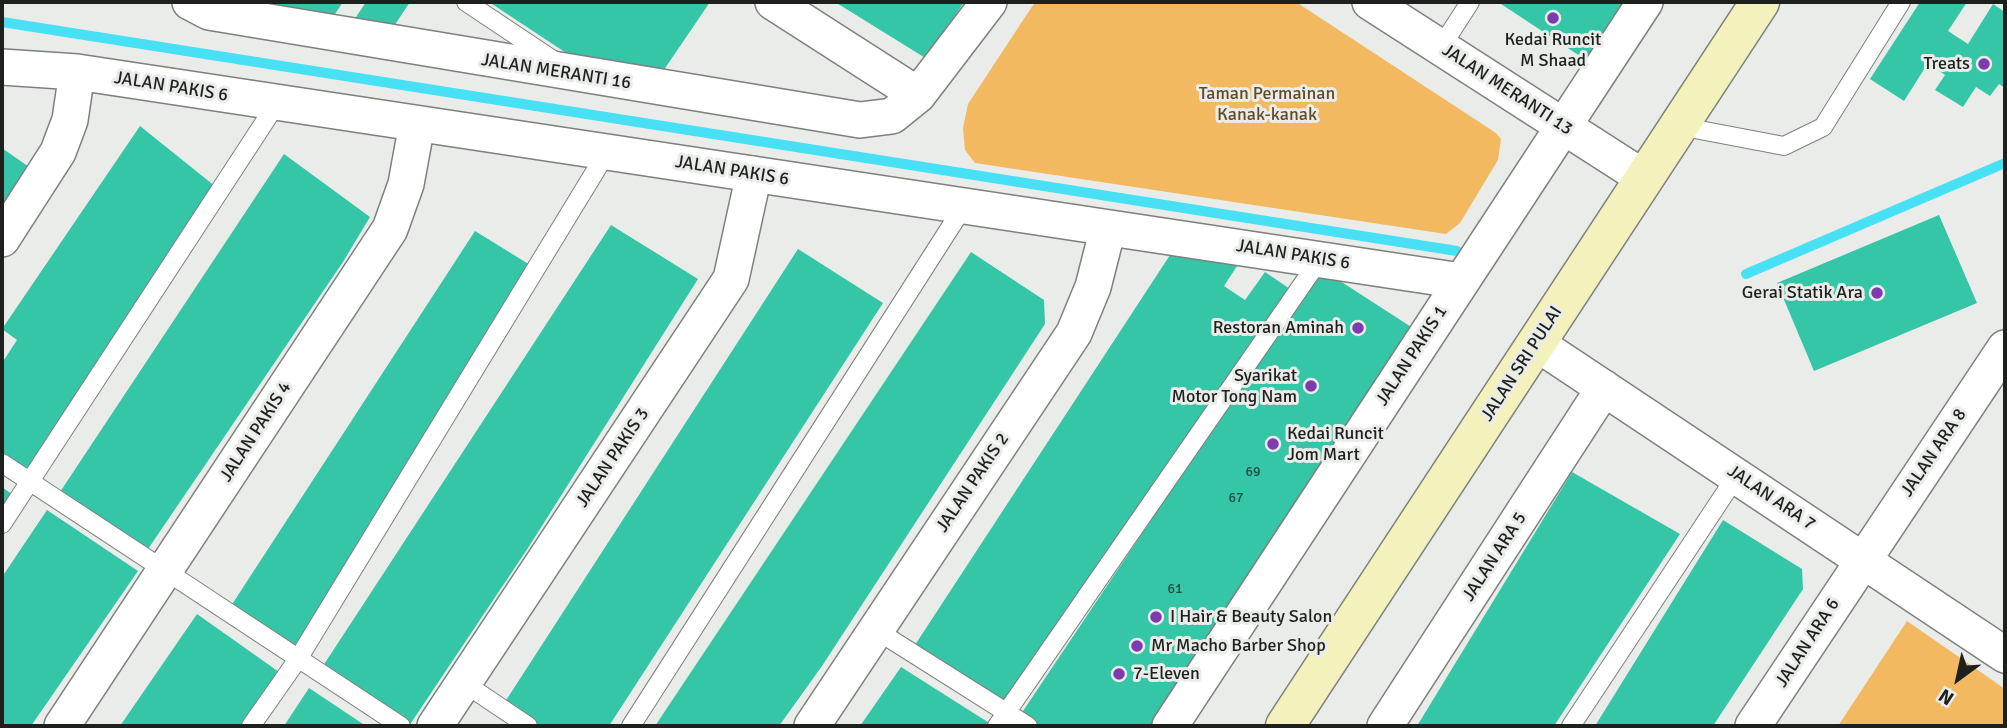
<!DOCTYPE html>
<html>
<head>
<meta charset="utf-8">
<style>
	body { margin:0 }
	#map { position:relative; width:2007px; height:728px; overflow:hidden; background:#e9ece8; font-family:Signika,sans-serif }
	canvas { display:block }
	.frame { position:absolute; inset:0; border:4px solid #1e201e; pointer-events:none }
	.north { position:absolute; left:1923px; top:644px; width:70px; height:70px; -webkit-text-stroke:5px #e9ece8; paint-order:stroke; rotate:213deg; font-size:19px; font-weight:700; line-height:28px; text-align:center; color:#1e201e }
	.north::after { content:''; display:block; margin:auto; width:24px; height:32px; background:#1e201e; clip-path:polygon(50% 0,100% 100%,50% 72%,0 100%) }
</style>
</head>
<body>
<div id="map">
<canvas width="2007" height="728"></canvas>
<div class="frame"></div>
<div class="north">N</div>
</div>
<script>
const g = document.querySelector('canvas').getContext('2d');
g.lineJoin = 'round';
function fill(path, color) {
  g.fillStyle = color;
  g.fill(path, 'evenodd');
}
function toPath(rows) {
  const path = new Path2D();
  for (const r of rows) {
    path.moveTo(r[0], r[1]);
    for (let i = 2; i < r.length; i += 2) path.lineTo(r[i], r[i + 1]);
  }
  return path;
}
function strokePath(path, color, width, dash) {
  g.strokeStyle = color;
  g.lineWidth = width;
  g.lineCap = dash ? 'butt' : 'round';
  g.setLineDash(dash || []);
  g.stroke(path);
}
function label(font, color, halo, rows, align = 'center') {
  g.font = font + ' Signika,sans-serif';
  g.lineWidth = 6;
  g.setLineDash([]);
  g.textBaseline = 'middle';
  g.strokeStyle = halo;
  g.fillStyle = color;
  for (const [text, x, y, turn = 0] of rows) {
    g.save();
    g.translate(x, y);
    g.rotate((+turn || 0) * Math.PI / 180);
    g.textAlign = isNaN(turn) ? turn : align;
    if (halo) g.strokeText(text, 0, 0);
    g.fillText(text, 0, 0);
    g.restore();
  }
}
fill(toPath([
	[1035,2,1296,2,1496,133,1501,139,1498,160,1460,223,1446,234,975,163,965,150,963,128,968,104],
	[1907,621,2005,689,2005,726,1838,726]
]), '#f3b961');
strokePath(toPath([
	[2,22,1457,251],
	[1746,274,2005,163]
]), '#47e0f5', 10);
fill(toPath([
	[274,2,343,2,327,26,302,20],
	[366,2,410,2,392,29,352,23],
	[489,2,710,2,655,83,589,68],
	[835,2,964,2,927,59],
	[1498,2,1629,2,1589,62],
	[1920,2,1967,2,1948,31,1968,44,1993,4,2005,12,2005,88,1999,84,1990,96,1976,87,1963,107,1935,90,1945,75,1928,63,1904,101,1870,79],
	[140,126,221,191,27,474,2,457,2,363,17,340,2,329],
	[2,148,39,174,2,230],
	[284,154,370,217,343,262,146,552,58,495],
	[1939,215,1977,303,1814,371,1777,283],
	[611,225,698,279,528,548,409,726,321,669],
	[475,231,535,268,293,651,229,609],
	[798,249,883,303,609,726,535,726,503,705],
	[971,252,1044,300,1045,324,822,666,779,726,655,726],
	[1172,252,1237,266,1224,286,1245,300,1265,272,1293,291,1005,708,913,648],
	[1320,268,1419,332,1157,726,1040,726,1021,714],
	[1572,472,1680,534,1554,726,1417,726],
	[2,487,16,497,2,519],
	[47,510,138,571,31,726,2,726,2,577],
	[1723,520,1802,569,1803,589,1713,726,1595,726],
	[197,614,279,672,242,726,120,726],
	[901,667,994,726,860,726],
	[309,688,366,726,284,726]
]), '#35c6a8');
const lane = toPath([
	[466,2,556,62],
	[1441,47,1470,2],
	[1679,126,1784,146,1823,127,1901,2],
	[2,463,401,726],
	[2,524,277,103],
	[876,630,1028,726],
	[464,683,528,726],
	[251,726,298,659,607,152],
	[631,726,964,206],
	[997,726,1320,259],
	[1571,726,1737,475]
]);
const street = toPath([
	[190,2,209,12,860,120,892,116,918,95,989,2],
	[773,2,918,95],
	[1370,2,1644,178],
	[2,67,77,72,1461,281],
	[2,239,58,152,70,120,77,72],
	[1536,343,2005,655],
	[62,726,390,229,406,184,417,124],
	[435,726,731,279,754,174],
	[812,726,1074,333,1093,287,1108,228],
	[1170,726,1645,2],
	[1385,726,1604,388],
	[1753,726,2005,348]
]);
const secondary = toPath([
	[1285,726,1760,2]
]);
strokePath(lane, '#7d807c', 20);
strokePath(street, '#7d807c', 38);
strokePath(secondary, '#7d807c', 41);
strokePath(lane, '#fff', 18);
strokePath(street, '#fff', 35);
strokePath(secondary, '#f3f2bc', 38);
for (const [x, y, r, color] of [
	[1553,18,7,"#7e3aae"],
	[1984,64,7,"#7e3aae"],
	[1877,293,7,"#7e3aae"],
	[1358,328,7,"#7e3aae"],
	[1311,386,7,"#7e3aae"],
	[1273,444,7,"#7e3aae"],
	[1156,617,7,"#7e3aae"],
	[1137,646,7,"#7e3aae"],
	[1119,674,7,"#7e3aae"]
]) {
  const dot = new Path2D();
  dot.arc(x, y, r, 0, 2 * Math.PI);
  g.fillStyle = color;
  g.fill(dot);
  strokePath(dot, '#e9ece8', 2.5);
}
label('14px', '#244a40', null, [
	["69",1253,472],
	["67",1236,498],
	["61",1175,589]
]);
label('18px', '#1e201e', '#e9ece8', [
	["Kedai Runcit",1553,40,"center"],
	["M Shaad",1553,61,"center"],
	["Treats",1970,64],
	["Gerai Statik Ara",1863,293],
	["Restoran Aminah",1344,328],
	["Syarikat",1297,376],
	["Motor Tong Nam",1297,397],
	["Kedai Runcit",1287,434,"left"],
	["Jom Mart",1287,455,"left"],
	["I Hair & Beauty Salon",1170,617,"left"],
	["Mr Macho Barber Shop",1151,646,"left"],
	["7-Eleven",1133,674,"left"]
], 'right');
label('18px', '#1e201e', '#e9ece8', [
	["JALAN MERANTI 16",556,72,9],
	["JALAN PAKIS 6",171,87,9],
	["JALAN MERANTI 13",1507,90,33],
	["JALAN PAKIS 6",732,171,9],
	["JALAN PAKIS 6",1293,255,9],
	["JALAN PAKIS 1",1412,356,-57],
	["JALAN SRI PULAI",1522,364,-57],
	["JALAN PAKIS 4",256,432,-57],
	["JALAN ARA 8",1934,453,-56],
	["JALAN PAKIS 3",613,458,-56],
	["JALAN PAKIS 2",973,483,-56],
	["JALAN ARA 7",1771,498,34],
	["JALAN ARA 5",1495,557,-57],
	["JALAN ARA 6",1808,643,-57]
]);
label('18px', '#634a25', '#e9ece8', [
	["Taman Permainan",1267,94],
	["Kanak-kanak",1267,115]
]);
</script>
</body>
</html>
